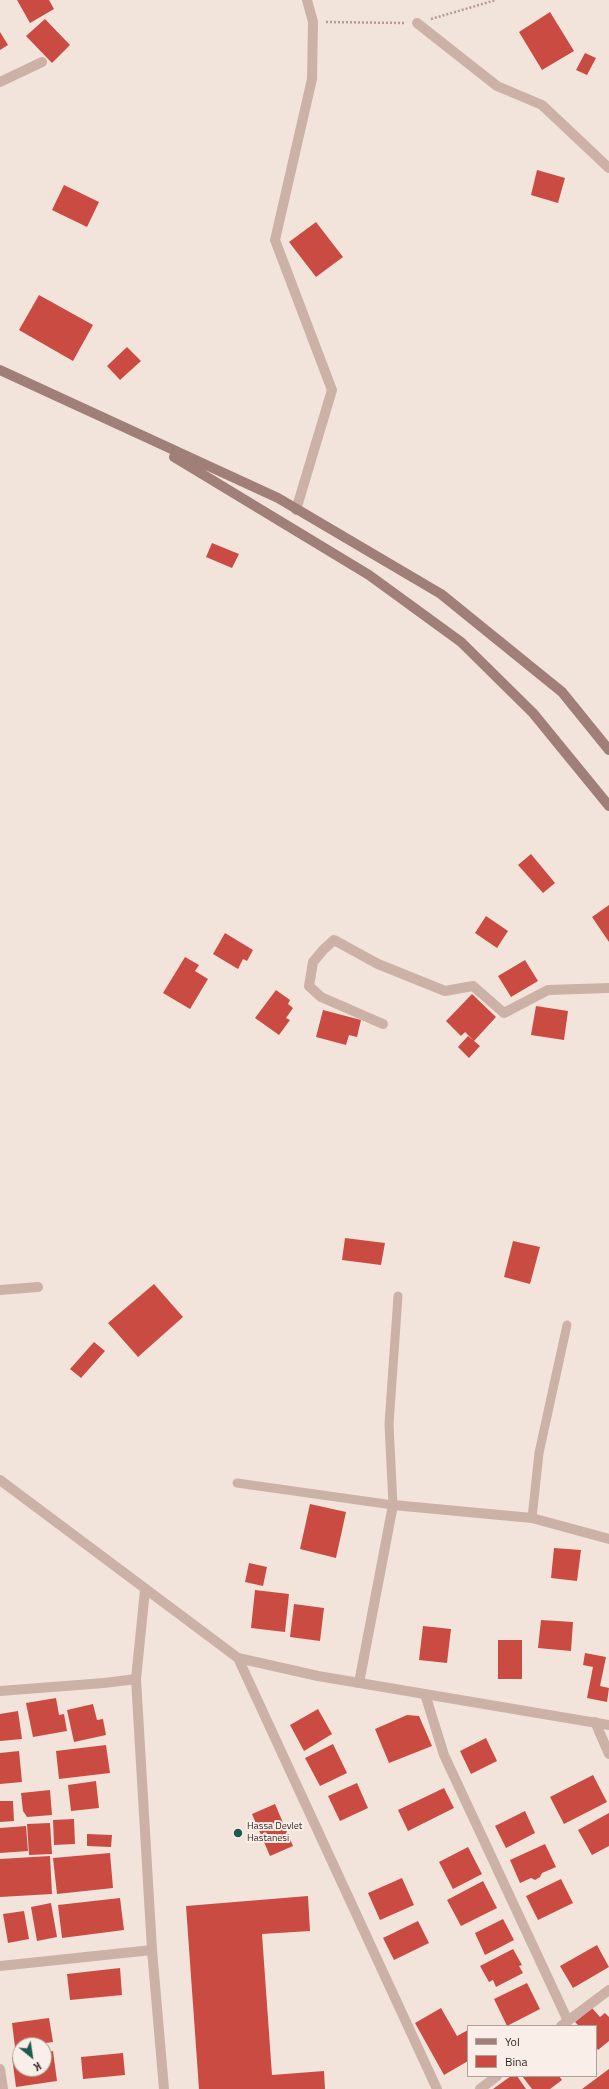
<!DOCTYPE html>
<html>
<head>
<meta charset="utf-8">
<style>
	body { margin:0 }
	#map { position:relative; width:609px; height:2089px; overflow:hidden; background:#f3e4db; font-family:"Titillium Web",sans-serif }
	canvas { display:block }
	.legend { position:absolute; left:467px; top:2025px; width:130px; height:52px; box-sizing:border-box; background:#faefe8; border:1px solid #aca09b; margin:0; padding:5px 7px; list-style:none; font-size:12px; color:#382a28 }
	.legend li { display:flex; align-items:center; gap:8px; height:20px }
	.legend b { width:20px; border:1px solid #aca09b }
	.north { position:absolute; left:12px; top:2037px; width:40px; height:40px; box-sizing:border-box; background:#faefe8; border:1px solid #aca09b; border-radius:50%; rotate:150deg; font-size:11px; font-weight:700; line-height:16px; text-align:center; color:#382a28 }
	.north::after { content:''; display:block; margin:auto; width:14px; height:18px; background:#1c5b54; clip-path:polygon(50% 0,100% 100%,50% 72%,0 100%) }
</style>
</head>
<body>
<div id="map">
<canvas width="609" height="2089"></canvas>
<ul class="legend">
<li><b style="height:5px;background:#9f7f78"></b>Yol</li>
<li><b style="height:11px;background:#ca4b42"></b>Bina</li>
</ul>
<div class="north">K</div>
</div>
<script>
const g = document.querySelector('canvas').getContext('2d');
g.lineJoin = 'round';
function fill(path, color) {
  g.fillStyle = color;
  g.fill(path, 'evenodd');
}
function toPath(rows) {
  const path = new Path2D();
  for (const r of rows) {
    path.moveTo(r[0], r[1]);
    for (let i = 2; i < r.length; i += 2) path.lineTo(r[i], r[i + 1]);
  }
  return path;
}
function strokePath(path, color, width, dash) {
  g.strokeStyle = color;
  g.lineWidth = width;
  g.lineCap = dash ? 'butt' : 'round';
  g.setLineDash(dash || []);
  g.stroke(path);
}
function label(font, color, halo, rows, align = 'center') {
  g.font = font + ' "Titillium Web",sans-serif';
  g.lineWidth = 4;
  g.setLineDash([]);
  g.textBaseline = 'middle';
  g.strokeStyle = halo;
  g.fillStyle = color;
  for (const [text, x, y, turn = 0] of rows) {
    g.save();
    g.translate(x, y);
    g.rotate((+turn || 0) * Math.PI / 180);
    g.textAlign = isNaN(turn) ? turn : align;
    if (halo) g.strokeText(text, 0, 0);
    g.fillText(text, 0, 0);
    g.restore();
  }
}
fill(toPath([
	[17,0,49,0,54,9,30,23],
	[550,12,574,51,542,70,519,32],
	[45,19,70,45,52,63,26,36],
	[0,32,8,45,0,50],
	[585,53,596,58,587,75,576,70],
	[537,170,565,178,558,203,531,195],
	[64,185,99,202,87,227,52,210],
	[316,222,343,257,316,277,289,242],
	[39,295,93,325,73,361,19,330],
	[127,347,141,361,120,380,107,366],
	[212,543,239,554,232,568,206,557],
	[531,854,555,883,543,893,518,865],
	[609,905,609,942,592,917],
	[486,916,508,931,497,948,475,933],
	[225,933,253,950,247,961,243,959,238,969,213,954],
	[185,957,199,965,195,971,208,979,190,1009,163,993],
	[525,960,538,981,511,997,498,976],
	[276,990,290,1000,288,1004,293,1008,286,1018,290,1020,279,1035,255,1018],
	[472,994,496,1017,474,1041,465,1032,461,1036,446,1021],
	[536,1006,568,1011,564,1040,531,1035],
	[323,1010,361,1020,357,1037,349,1035,346,1045,316,1037],
	[468,1036,480,1046,469,1058,458,1047],
	[345,1238,385,1243,381,1265,342,1260],
	[513,1241,540,1247,530,1284,504,1277],
	[154,1284,183,1317,138,1357,108,1323],
	[94,1342,105,1351,81,1378,70,1369],
	[310,1504,346,1512,336,1558,300,1549],
	[554,1548,581,1550,577,1581,551,1578],
	[249,1563,267,1567,263,1586,245,1582],
	[255,1590,289,1594,285,1632,251,1628],
	[294,1604,324,1608,320,1641,290,1637],
	[541,1620,573,1622,571,1651,538,1648],
	[423,1626,451,1629,447,1663,419,1660],
	[498,1640,522,1640,522,1679,498,1679],
	[585,1653,606,1657,600,1686,609,1688,607,1702,587,1698,593,1667,583,1665],
	[56,1698,59,1715,64,1714,67,1731,33,1737,26,1703],
	[93,1704,97,1720,103,1719,106,1735,74,1742,67,1710],
	[318,1709,332,1734,304,1751,290,1725],
	[18,1711,22,1739,0,1741,0,1714],
	[407,1715,419,1716,432,1746,389,1763,375,1729],
	[486,1738,497,1761,471,1774,460,1751],
	[333,1744,347,1773,320,1786,305,1758],
	[106,1745,110,1773,59,1779,56,1751],
	[19,1751,22,1782,0,1784,0,1753],
	[593,1775,607,1802,564,1824,550,1797],
	[96,1781,99,1808,71,1811,68,1785],
	[357,1783,368,1808,340,1821,328,1796],
	[444,1788,454,1808,408,1831,398,1810],
	[50,1790,52,1815,27,1817,23,1811,21,1793],
	[0,1801,13,1801,14,1821,0,1822],
	[275,1804,293,1846,270,1856,252,1814],
	[525,1811,535,1833,506,1848,495,1826],
	[609,1813,609,1846,592,1855,578,1830],
	[74,1819,75,1844,54,1845,53,1820],
	[50,1823,52,1854,29,1855,27,1824],
	[26,1826,28,1851,0,1853,0,1828],
	[87,1834,112,1835,111,1847,87,1846],
	[545,1844,556,1867,542,1873,540,1877,535,1880,531,1878,520,1883,510,1860],
	[468,1847,482,1874,453,1889,439,1862],
	[110,1853,113,1888,57,1894,53,1858],
	[50,1856,52,1894,0,1897,0,1859],
	[402,1878,414,1905,380,1920,368,1893],
	[561,1879,573,1903,538,1920,526,1896],
	[483,1881,497,1908,461,1926,447,1900],
	[308,1896,310,1931,262,1934,272,2075,324,2071,325,2089,199,2089,186,1906],
	[120,1898,124,1930,62,1938,58,1905],
	[51,1903,57,1937,37,1941,31,1907],
	[24,1911,29,1939,8,1943,3,1914],
	[503,1919,514,1940,485,1955,475,1933],
	[418,1921,429,1943,394,1960,383,1938],
	[597,1945,609,1967,573,1988,560,1966],
	[513,1949,522,1965,519,1966,523,1973,496,1987,493,1980,489,1982,480,1966],
	[120,1968,122,1995,70,2000,67,1974],
	[527,1983,540,2009,507,2026,494,1999],
	[441,2008,457,2036,468,2030,468,2061,444,2075,415,2023],
	[592,2008,600,2017,605,2013,609,2017,609,2041,598,2050,596,2047,596,2026,579,2026,575,2022],
	[49,2018,53,2042,15,2047,12,2023],
	[53,2051,57,2081,16,2087,12,2057,20,2056,20,2069,44,2069,44,2053],
	[123,2053,125,2075,83,2079,81,2057],
	[609,2069,609,2089,582,2089],
	[511,2076,517,2076,526,2089,493,2089],
	[522,2076,559,2076,562,2080,550,2089,532,2089]
]), '#ca4b42');
strokePath(toPath([
	[431,19,496,0],
	[326,22,405,23]
]), '#b79b91', 2.5, [2, 2]);
strokePath(toPath([
	[237,1483,393,1505,389,1424,398,1296],
	[532,1518,539,1453,567,1325]
]), '#ccb1a7', 9);
strokePath(toPath([
	[417,23,497,86,542,105,609,168],
	[0,82,42,62],
	[296,510,332,390,275,240,312,79,313,22,307,0],
	[383,1024,321,997,309,986,313,962,324,949,334,940,378,964,445,991,473,986,504,1013,548,990,609,988],
	[0,1290,38,1287],
	[238,1658,437,2089],
	[359,1683,393,1505,532,1518,609,1539],
	[0,1691,104,1683,136,1679,152,1950,164,2089],
	[425,1694,444,1755,568,2021],
	[595,1722,609,1754],
	[0,1966,152,1950],
	[561,2026,609,1990],
	[0,2069,3,2089],
	[480,2089,497,2076]
]), '#ccb1a7', 10);
strokePath(toPath([
	[0,1480,238,1658,318,1676,609,1725],
	[136,1679,145,1590]
]), '#ccb1a7', 10);
strokePath(toPath([
	[0,370,278,498,441,594,562,692,609,750],
	[174,457,369,575,461,642,533,713,609,806]
]), '#9f7f78', 10);
for (const [x, y, r, color] of [
	[238,1833,5,"#1c5b54"]
]) {
  const dot = new Path2D();
  dot.arc(x, y, r, 0, 2 * Math.PI);
  g.fillStyle = color;
  g.fill(dot);
  strokePath(dot, '#faefe8', 1.5);
}
label('10px', '#382a28', '#faefe8', [
	["Hassa Devlet",247,1827],
	["Hastanesi",247,1839]
], 'left');
</script>
</body>
</html>
